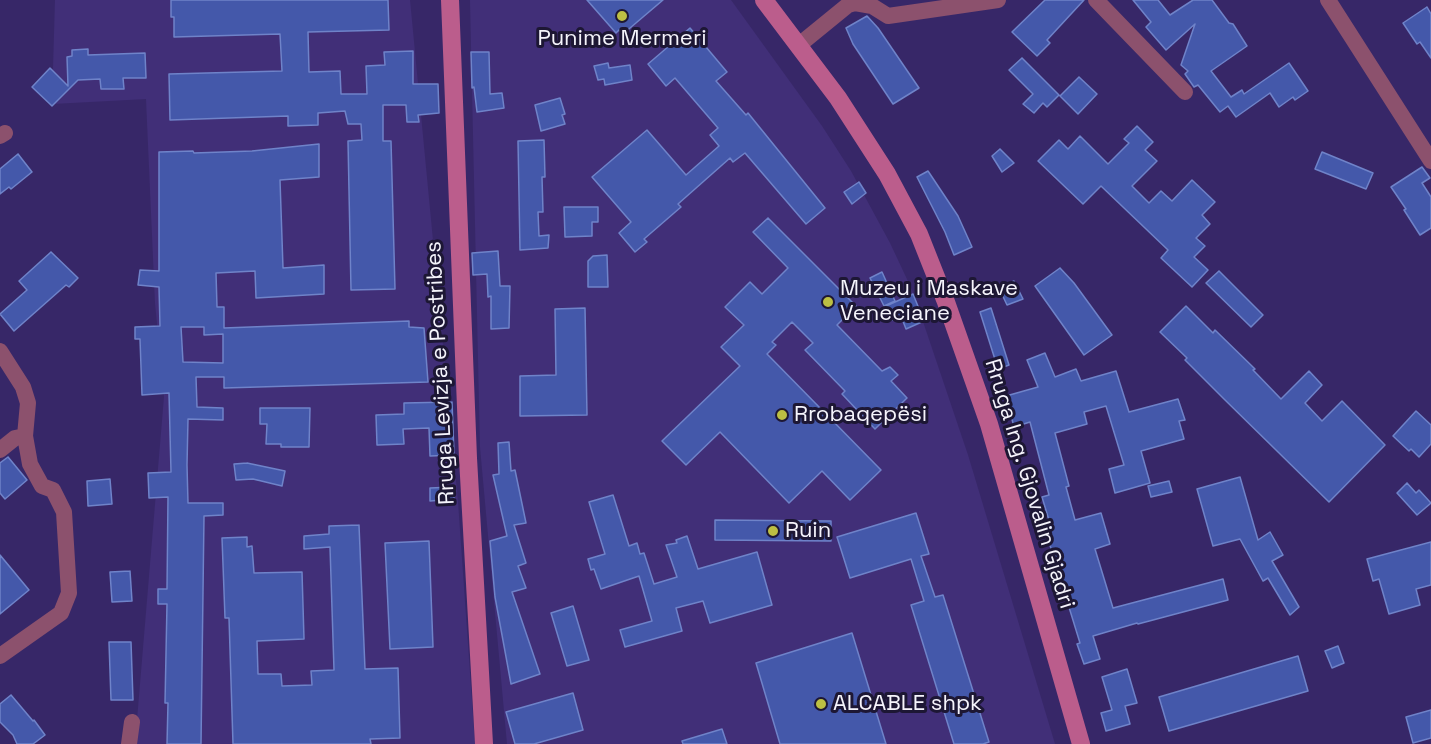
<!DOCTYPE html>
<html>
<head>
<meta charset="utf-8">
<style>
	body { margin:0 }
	canvas { display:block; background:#372768 }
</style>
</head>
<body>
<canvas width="1431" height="744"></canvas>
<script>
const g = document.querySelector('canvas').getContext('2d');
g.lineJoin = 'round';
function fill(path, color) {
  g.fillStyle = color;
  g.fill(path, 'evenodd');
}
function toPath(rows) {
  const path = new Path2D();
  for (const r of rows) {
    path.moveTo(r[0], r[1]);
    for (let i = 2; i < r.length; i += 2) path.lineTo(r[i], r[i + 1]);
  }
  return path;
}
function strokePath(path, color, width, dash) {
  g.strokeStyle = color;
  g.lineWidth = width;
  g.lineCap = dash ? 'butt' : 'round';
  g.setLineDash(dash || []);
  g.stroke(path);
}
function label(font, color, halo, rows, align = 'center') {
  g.font = font + ' "Space Grotesk",sans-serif';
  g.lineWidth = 6;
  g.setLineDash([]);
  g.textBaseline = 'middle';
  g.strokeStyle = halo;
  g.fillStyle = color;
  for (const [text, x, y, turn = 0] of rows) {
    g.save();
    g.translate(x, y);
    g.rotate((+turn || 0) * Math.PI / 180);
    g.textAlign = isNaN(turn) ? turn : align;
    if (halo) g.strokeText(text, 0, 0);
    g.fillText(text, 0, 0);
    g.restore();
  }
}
fill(toPath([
	[55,0,410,0,458,502,475,744,135,744,164,397,155,303,146,99,52,104],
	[470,0,731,0,822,126,851,171,890,243,913,292,968,455,1055,744,507,744,480,447]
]), '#412f78');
const building = toPath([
	[171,0,388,0,389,30,308,32,309,72,340,71,341,94,367,94,366,66,385,65,384,52,413,51,413,84,438,84,439,113,418,115,419,122,407,122,406,105,383,105,383,141,391,141,395,289,351,290,348,141,362,140,361,124,348,124,345,111,318,113,318,125,288,126,288,116,170,120,169,74,282,71,280,34,174,37,174,17,171,17,171,0],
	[587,0,663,0,623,34,619,30,616,33,587,0],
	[1045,0,1084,0,1047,40,1050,43,1037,56,1012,32,1045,0],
	[1133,0,1158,0,1170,15,1193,0,1212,0,1229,23,1233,24,1247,46,1211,71,1231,97,1242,90,1244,94,1289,63,1308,91,1295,100,1293,97,1279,107,1270,93,1236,117,1228,106,1220,112,1198,85,1194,87,1185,74,1188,71,1181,65,1195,24,1166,50,1146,27,1151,22,1133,0],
	[1427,7,1431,14,1431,58,1420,42,1417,44,1403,23,1427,7],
	[867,16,878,28,919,88,893,104,853,44,846,28,867,16],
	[690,28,727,72,716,81,746,115,748,113,825,208,806,224,745,153,733,162,730,158,678,204,681,207,644,239,647,242,635,252,619,233,631,222,592,177,647,130,686,175,719,146,710,135,718,128,675,78,666,86,648,64,690,28],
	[88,49,88,55,145,53,146,78,123,78,124,89,101,89,100,79,78,80,52,106,32,87,50,68,68,86,67,57,72,56,72,50,88,49],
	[471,52,489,52,490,94,502,93,504,108,477,112,474,87,472,88,471,52],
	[1022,58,1059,95,1047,107,1043,103,1034,113,1023,104,1033,94,1009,70,1022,58],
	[608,63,609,68,630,65,632,80,605,85,604,79,598,80,594,66,608,63],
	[1079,77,1097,94,1078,114,1060,96,1079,77],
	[560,98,565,114,562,115,565,124,541,131,535,105,560,98],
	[1137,126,1153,142,1145,150,1157,161,1132,186,1149,203,1161,191,1172,201,1192,180,1215,202,1202,215,1210,224,1196,238,1205,246,1194,257,1208,270,1192,287,1161,258,1168,250,1101,186,1083,204,1038,161,1059,140,1068,149,1080,136,1108,164,1129,143,1124,139,1137,126],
	[544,140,545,177,542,177,543,212,538,212,539,236,549,235,548,248,520,250,518,141,544,140],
	[319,144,319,177,280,180,283,268,324,265,324,294,256,298,255,271,216,273,217,307,224,307,224,328,409,321,409,327,424,328,428,382,224,388,224,377,196,377,197,407,223,408,223,420,188,419,187,465,188,503,223,503,223,515,204,516,201,744,167,744,168,703,165,703,167,604,158,604,158,589,167,589,168,497,149,498,148,473,171,472,169,393,142,395,140,339,135,339,135,327,160,326,159,287,138,285,140,270,159,271,159,152,193,151,194,153,252,151,319,144],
	[181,327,204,327,204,335,223,334,223,363,183,362,181,327],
	[1000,149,1014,163,1002,172,992,156,1000,149],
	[1322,152,1373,173,1366,189,1315,169,1322,152],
	[18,154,32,172,11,189,9,187,0,194,0,169,18,154],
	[1422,167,1430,178,1422,183,1431,197,1431,228,1420,235,1404,210,1406,209,1391,187,1422,167],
	[928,171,958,216,972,247,954,255,945,232,917,177,928,171],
	[859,182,866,193,852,204,844,192,859,182],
	[564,207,598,207,598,222,592,222,592,236,565,237,564,207],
	[768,218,856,306,837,325,882,371,890,367,898,375,891,381,907,398,875,429,842,394,845,391,805,350,813,343,792,322,772,342,776,345,767,354,881,470,850,500,822,471,789,503,720,432,686,465,662,441,740,366,721,347,744,325,725,307,750,282,762,294,788,268,753,232,768,218],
	[498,251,500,286,510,286,509,328,491,329,491,296,488,297,487,274,473,275,472,253,498,251],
	[51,252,78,278,69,287,66,285,14,331,0,314,27,290,19,281,51,252],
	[607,255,608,287,588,287,588,261,593,256,607,255],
	[1060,268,1074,283,1112,335,1084,355,1035,286,1060,268],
	[1219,271,1263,315,1251,327,1206,283,1219,271],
	[882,272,895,301,884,306,870,278,882,272],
	[1014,281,1023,299,1007,305,999,288,1014,281],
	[913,294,924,321,906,329,901,316,892,320,886,306,913,294],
	[1186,306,1213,333,1215,330,1255,369,1253,370,1281,399,1309,371,1322,385,1305,403,1322,421,1342,401,1385,445,1329,502,1224,399,1185,360,1187,358,1160,332,1186,306],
	[585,308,587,415,520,416,520,376,556,375,555,309,585,308],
	[991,308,1009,365,998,369,980,312,991,308],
	[1045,353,1055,377,1076,369,1081,381,1116,371,1129,412,1178,399,1185,420,1179,421,1184,439,1141,451,1150,483,1115,493,1109,469,1124,465,1106,406,1084,412,1087,424,1055,433,1069,486,1066,487,1075,520,1101,513,1110,544,1095,549,1113,608,1223,579,1228,600,1138,624,1137,623,1093,636,1100,659,1084,664,1077,644,1080,643,1045,529,1051,527,1042,497,1049,495,1030,422,1014,427,1006,396,1038,387,1027,360,1045,353],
	[452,402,454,455,430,456,429,428,403,429,404,444,377,445,376,415,404,414,404,403,452,402],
	[260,408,310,408,309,447,281,447,281,444,266,444,267,424,260,424,260,408],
	[1416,411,1431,425,1431,444,1419,457,1411,449,1409,451,1393,436,1416,411],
	[509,442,511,471,515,470,526,523,514,525,526,563,518,566,526,588,512,592,540,674,511,684,495,597,490,541,507,536,493,475,499,474,498,443,509,442],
	[8,457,27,480,5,499,0,493,0,463,8,457],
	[247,463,285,471,282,486,253,479,236,480,234,464,247,463],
	[1240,477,1258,540,1270,532,1283,555,1272,561,1299,607,1290,615,1268,578,1263,581,1240,539,1213,546,1197,489,1240,477],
	[110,479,112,504,88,506,87,481,110,479],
	[1169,481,1172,492,1151,497,1148,486,1169,481],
	[1407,483,1416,493,1419,490,1431,503,1417,515,1397,493,1407,483],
	[453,487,454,499,430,501,430,488,453,487],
	[613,495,629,546,637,543,640,554,644,553,654,584,677,577,666,545,677,543,676,540,687,536,698,569,757,552,772,605,710,623,703,601,676,608,682,631,625,647,620,630,652,621,639,576,601,589,594,569,591,570,588,559,605,554,589,502,613,495],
	[916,513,929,554,921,556,935,597,943,595,989,742,983,744,954,744,911,605,924,601,911,559,850,578,837,537,916,513],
	[715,520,831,521,831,541,715,540,715,520],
	[359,525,365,669,398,668,400,738,370,739,371,744,233,744,229,618,225,618,222,538,247,537,247,547,252,546,254,573,302,572,304,639,257,641,258,674,281,674,282,686,312,685,311,671,334,670,330,547,304,549,304,536,329,534,329,526,359,525],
	[429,541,433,647,390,649,385,543,429,541],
	[1431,542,1431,585,1416,589,1420,605,1389,614,1379,579,1373,581,1367,559,1431,542],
	[0,555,29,590,0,614,0,555],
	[130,571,132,601,112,602,110,572,130,571],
	[573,606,589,660,567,666,551,613,573,606],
	[852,633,886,744,780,744,756,663,852,633],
	[109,642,131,642,133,700,111,700,109,642],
	[1338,646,1344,663,1332,668,1325,651,1338,646],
	[1298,656,1308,691,1169,731,1159,697,1298,656],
	[1127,669,1137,703,1125,706,1130,724,1106,731,1101,713,1112,710,1102,677,1127,669],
	[573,693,583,730,534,744,515,744,506,712,573,693],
	[11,695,33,721,34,720,45,735,33,744,17,744,13,735,0,722,0,704,11,695],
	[1431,710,1431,738,1413,743,1406,717,1431,710],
	[722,729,727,744,683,744,682,741,722,729]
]);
fill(building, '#4458aa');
strokePath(building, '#6f83c9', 1.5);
strokePath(toPath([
	[1096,0,1185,92],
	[1328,0,1431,161],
	[799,45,848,5,855,3,872,6,888,16,998,0],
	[0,136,5,133],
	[0,351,23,387,28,403,25,436,30,464,42,486,53,490,64,512,69,593,61,613,0,656],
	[0,450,15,438,25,436],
	[129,744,132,722]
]), '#8c516d', 16);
strokePath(toPath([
	[450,0,468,458,484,744],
	[764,0,838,98,887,174,919,234,946,302,989,424,1081,744]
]), '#bb5d8c', 18);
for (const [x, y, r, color] of [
	[622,16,6,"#bcbf43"],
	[828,302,6,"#bcbf43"],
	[782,415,6,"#bcbf43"],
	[773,531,6,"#bcbf43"],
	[821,704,6,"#bcbf43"]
]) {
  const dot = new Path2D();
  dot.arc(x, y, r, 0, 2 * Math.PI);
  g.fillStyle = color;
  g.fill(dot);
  strokePath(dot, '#1d1734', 2);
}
label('22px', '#f5f4fc', '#1d1734', [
	["Punime Mermeri",622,39,"center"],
	["Muzeu i Maskave",840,289],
	["Veneciane",840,314],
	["Rrobaqepësi",794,415],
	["Ruin",785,531],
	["ALCABLE shpk",833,704]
], 'left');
label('22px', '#f5f4fc', '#1d1734', [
	["Rruga Levizja e Postribes",441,373,-93],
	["Rruga Ing. Gjovalin Gjadri",1029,484,73]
]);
</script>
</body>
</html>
